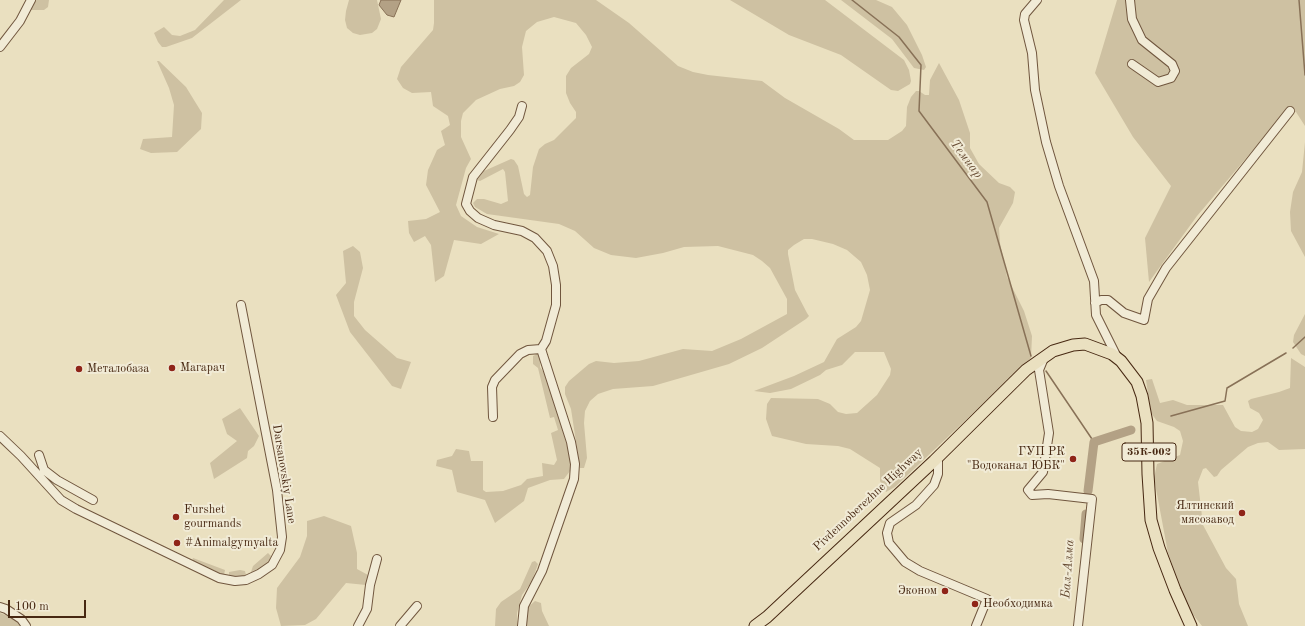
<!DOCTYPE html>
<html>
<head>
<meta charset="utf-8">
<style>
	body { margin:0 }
	#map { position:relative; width:1305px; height:626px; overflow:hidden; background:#eae0c0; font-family:"Old Standard TT",serif }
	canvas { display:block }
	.scale { position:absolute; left:8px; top:600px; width:78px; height:18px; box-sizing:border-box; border:2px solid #472812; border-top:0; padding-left:5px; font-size:12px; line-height:14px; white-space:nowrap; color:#472812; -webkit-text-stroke:3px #f1ebd6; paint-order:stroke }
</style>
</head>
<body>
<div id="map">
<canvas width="1305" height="626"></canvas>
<div class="scale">100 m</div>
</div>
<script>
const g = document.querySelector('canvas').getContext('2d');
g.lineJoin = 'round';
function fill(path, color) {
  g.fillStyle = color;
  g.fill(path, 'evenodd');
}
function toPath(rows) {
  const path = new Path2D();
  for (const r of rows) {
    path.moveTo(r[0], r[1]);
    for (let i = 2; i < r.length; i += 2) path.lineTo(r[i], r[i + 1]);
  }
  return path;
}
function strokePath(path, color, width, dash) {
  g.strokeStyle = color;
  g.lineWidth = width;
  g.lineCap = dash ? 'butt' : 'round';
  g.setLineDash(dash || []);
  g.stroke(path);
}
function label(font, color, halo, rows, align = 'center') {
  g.font = font + ' "Old Standard TT",serif';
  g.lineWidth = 4;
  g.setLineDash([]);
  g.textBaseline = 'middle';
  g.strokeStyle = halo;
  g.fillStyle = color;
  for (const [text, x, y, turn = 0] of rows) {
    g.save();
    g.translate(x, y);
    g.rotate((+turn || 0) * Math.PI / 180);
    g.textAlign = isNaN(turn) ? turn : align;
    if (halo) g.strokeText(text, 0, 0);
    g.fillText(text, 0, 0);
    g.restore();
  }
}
fill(toPath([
	[33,0,49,0,48,7,44,10,30,10],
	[224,0,241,0,192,38,166,47,162,47,158,42,154,33,164,27,172,35,180,36,195,30],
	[349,0,377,0,381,19,377,29,372,33,360,35,353,33,347,28,345,20,346,11],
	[434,0,596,0,629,23,678,66,693,72,708,75,762,81,785,98,839,129,854,140,888,140,902,131,906,126,907,107,911,97,916,91,919,91,925,95,929,95,930,80,939,63,959,100,970,133,970,148,979,164,999,183,1010,187,1015,192,1013,203,999,228,1000,243,1007,277,1024,311,1032,336,1031,358,895,487,886,492,880,481,880,468,850,449,838,446,806,444,772,436,766,419,767,404,771,398,818,399,830,404,838,412,846,414,857,413,877,395,890,375,891,369,884,352,855,352,842,365,826,370,820,375,791,389,770,393,754,391,794,376,824,362,837,339,856,327,861,321,870,290,867,275,861,262,847,250,833,244,812,239,804,239,794,245,788,250,788,254,795,290,807,313,809,316,806,319,762,348,729,364,653,386,613,389,598,394,590,401,585,411,584,423,587,458,584,468,580,468,571,409,565,394,565,387,569,381,589,364,596,361,614,363,639,361,683,349,712,351,741,339,787,314,787,299,770,268,762,261,753,255,718,246,684,247,663,253,636,258,611,255,594,248,575,231,559,224,487,214,475,207,473,203,477,199,484,199,501,204,508,201,505,172,503,169,480,181,477,180,484,171,511,159,514,160,518,166,524,194,527,197,530,195,533,167,539,149,545,144,554,140,576,118,576,112,570,103,566,93,566,76,571,68,589,54,592,47,586,35,576,23,554,17,537,22,526,31,522,47,524,75,520,82,514,86,500,89,476,100,463,113,461,121,461,137,471,159,466,168,456,205,461,216,477,227,499,234,481,244,454,240,444,276,435,282,431,245,425,236,414,242,409,233,408,221,426,219,440,212,426,185,428,170,437,150,445,145,441,131,450,125,448,116,433,106,431,92,412,93,403,88,397,79,401,67,433,30,434,23],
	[730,0,825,0,904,60,909,70,911,81,910,84,898,91,891,90,841,55,789,35],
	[841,0,876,0,892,7,907,25,922,55,926,67,924,70,914,68,892,39],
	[1117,0,1305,0,1305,126,1296,112,1287,110,1197,216,1149,282,1145,238,1171,186,1133,137,1095,73],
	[157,61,159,61,186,87,202,113,201,129,177,152,151,153,140,149,143,139,172,137,174,105,169,88],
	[1305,142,1305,257,1291,231,1290,212,1293,192,1302,172],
	[353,246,360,252,363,268,354,302,354,316,365,330,397,358,411,362,401,389,392,386,350,332,336,295,346,283,343,251],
	[1305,314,1305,356,1301,354,1293,342,1294,335],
	[537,354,540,356,540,367,545,374,572,462,570,471,564,479,550,480,528,488,524,501,495,523,485,500,457,492,452,470,436,466,437,460,452,456,456,449,469,451,471,461,483,461,483,490,486,492,503,491,521,485,527,479,543,476,542,463,554,465,557,460,551,433,558,430,554,417,550,418,538,368,533,364,533,356],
	[1291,358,1305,367,1305,449,1279,450,1268,442,1258,443,1248,447,1221,470,1217,476,1214,477,1206,468,1203,469,1198,482,1203,525,1226,568,1236,579,1239,604,1248,626,1202,626,1187,607,1168,553,1154,478,1157,464,1180,455,1183,441,1180,431,1174,427,1157,421,1151,413,1146,380,1152,379,1160,403,1173,400,1187,405,1223,405,1235,427,1241,431,1252,432,1258,429,1263,420,1259,413,1250,408,1248,401,1251,399,1279,392,1290,388],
	[240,408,259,436,254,446,248,451,247,458,214,479,210,463,237,441,227,434,222,419],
	[324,516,351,526,357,553,357,569,368,575,366,585,346,583,316,619,305,625,281,626,276,608,277,588,300,557,307,536,307,521],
	[268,553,271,556,269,563,257,572,251,572,253,566],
	[193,558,225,570,224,575,192,561],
	[535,561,538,564,532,581,522,595,517,613,517,626,495,626,496,609,501,602,520,589,532,562],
	[240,570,245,571,246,575,238,578,229,577,229,572],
	[535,601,541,603,542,611,549,626,526,626,527,608],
	[0,613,13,618,23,626,0,626]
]), '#cec1a2');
const water = toPath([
	[381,0,401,0,394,17,387,15,379,5,381,0]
]);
fill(water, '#b3a185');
strokePath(water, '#887157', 1);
strokePath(toPath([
	[852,0,899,37,921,65,919,111,987,202,1031,356],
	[1299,0,1305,75],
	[1293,348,1305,337],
	[1046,371,1094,442],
	[1171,416,1225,401,1227,388,1286,353]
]), '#887157', 1.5);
strokePath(toPath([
	[1088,491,1094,442,1131,430],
	[1084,539,1086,514]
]), '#b3a185', 9);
const minor = toPath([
	[1037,0,1025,14,1024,20,1032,53,1035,90,1046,142,1059,186,1094,281,1096,315,1116,355],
	[1130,0,1132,19,1142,40,1172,64,1175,71,1171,78,1158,82,1132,64],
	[0,47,20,21,31,0],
	[1095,303,1101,300,1108,300,1124,313,1144,320,1148,299,1166,268,1290,111],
	[1044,358,1039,370,1049,433,1043,472,1028,490,1032,495,1048,494,1092,499,1078,626],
	[493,417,492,387,495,380,520,354,528,350,541,349],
	[0,436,21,456,61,500,76,509,219,578,235,581,246,580,259,574,272,565,280,550,282,537,277,490,241,305],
	[39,455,44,470,57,480,93,500],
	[938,457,938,474,934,485,916,505,890,523,887,533,889,543,905,562,920,571,987,599,976,626],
	[0,607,6,609,21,619,26,626],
	[358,626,367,609,370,585,377,559],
	[400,626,417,606],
	[522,626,524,606,542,571,574,479,575,464,571,442,541,349,546,341,556,305,556,285,553,266,547,251,535,238,522,231,494,225,478,218,470,211,466,204,473,177,510,130,519,117,522,106]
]);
const highway = toPath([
	[755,626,767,617,934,461,1026,370,1053,351,1073,345,1085,344,1112,354,1121,361,1137,382,1142,396,1147,423,1148,474,1151,520,1159,548,1175,590,1191,626]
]);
strokePath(minor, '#70563e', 10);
strokePath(highway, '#472812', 13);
strokePath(minor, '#f1ebd6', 8);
strokePath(highway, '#eae0c0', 11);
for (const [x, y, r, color] of [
	[172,368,4,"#8f2418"],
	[79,369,4,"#8f2418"],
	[1073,459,4,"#8f2418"],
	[1242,513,4,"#8f2418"],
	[176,517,4,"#8f2418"],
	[177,543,4,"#8f2418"],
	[945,591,4,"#8f2418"],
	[975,604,4,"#8f2418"]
]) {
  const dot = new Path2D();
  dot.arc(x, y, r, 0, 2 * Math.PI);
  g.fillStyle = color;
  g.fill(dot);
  strokePath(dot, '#f1ebd6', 1.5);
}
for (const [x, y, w] of [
	[1149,452,54]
]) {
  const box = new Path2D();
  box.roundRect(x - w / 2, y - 9, w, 18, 3);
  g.fillStyle = '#f1ebd6';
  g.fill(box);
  strokePath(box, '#472812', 1);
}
label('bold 11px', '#472812', null, [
	["35К-002",1149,452]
]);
label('12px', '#472812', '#f1ebd6', [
	["Магарач",180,368],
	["Металобаза",87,369],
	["ГУП РК",1065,452,"right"],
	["\"Водоканал ЮБК\"",1065,466,"right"],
	["Ялтинский",1234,506,"right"],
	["мясозавод",1234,520,"right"],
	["Furshet",184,510],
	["gourmands",184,524],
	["#Animalgymyalta",185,543],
	["Эконом",937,591,"right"],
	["Необходимка",983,604]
], 'left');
label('12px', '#472812', '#f1ebd6', [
	["Darsanovskiy Lane",284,474,81],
	["Pivdennoberezhne Highway",868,500,-43]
]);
label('italic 13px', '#674c34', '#f1ebd6', [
	["Темиар",966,159,53],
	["Бал-Алма",1068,569,-86]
]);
</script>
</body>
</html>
